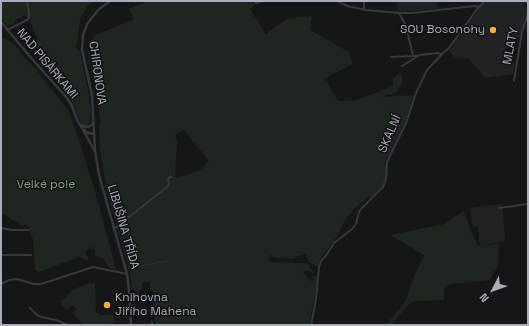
<!DOCTYPE html>
<html>
<head>
<meta charset="utf-8">
<style>
	body { margin:0 }
	#map { position:relative; width:529px; height:326px; overflow:hidden; background:#161618; font-family:"Space Grotesk",sans-serif }
	canvas { display:block }
	.frame { position:absolute; inset:0; border:2px solid #a8adb8; pointer-events:none }
	.north { position:absolute; left:473px; top:270px; width:40px; height:40px; -webkit-text-stroke:3px #111113; paint-order:stroke; rotate:229deg; font-size:11px; font-weight:700; line-height:16px; text-align:center; color:#a8adb8 }
	.north::after { content:''; display:block; margin:auto; width:14px; height:18px; background:#a8adb8; clip-path:polygon(50% 0,100% 100%,50% 72%,0 100%) }
</style>
</head>
<body>
<div id="map">
<canvas width="529" height="326"></canvas>
<div class="frame"></div>
<div class="north">N</div>
</div>
<script>
const g = document.querySelector('canvas').getContext('2d');
g.lineJoin = 'round';
function fill(path, color) {
  g.fillStyle = color;
  g.fill(path, 'evenodd');
}
function toPath(rows) {
  const path = new Path2D();
  for (const r of rows) {
    path.moveTo(r[0], r[1]);
    for (let i = 2; i < r.length; i += 2) path.lineTo(r[i], r[i + 1]);
  }
  return path;
}
function strokePath(path, color, width, dash) {
  g.strokeStyle = color;
  g.lineWidth = width;
  g.lineCap = dash ? 'butt' : 'round';
  g.setLineDash(dash || []);
  g.stroke(path);
}
function label(font, color, halo, rows, align = 'center') {
  g.font = font + ' "Space Grotesk",sans-serif';
  g.lineWidth = 3;
  g.setLineDash([]);
  g.textBaseline = 'middle';
  g.strokeStyle = halo;
  g.fillStyle = color;
  for (const [text, x, y, turn = 0] of rows) {
    g.save();
    g.translate(x, y);
    g.rotate((+turn || 0) * Math.PI / 180);
    g.textAlign = isNaN(turn) ? turn : align;
    if (halo) g.strokeText(text, 0, 0);
    g.fillText(text, 0, 0);
    g.restore();
  }
}
fill(toPath([
	[397,1,437,1,438,8,403,12,398,11],
	[487,1,526,1,526,3,524,5,528,11,518,41,505,49,515,65,513,74,485,78,469,59,456,58,449,51,482,5],
	[502,204,505,237,504,241,480,246,478,226,473,227,470,208]
]), '#222225');
fill(toPath([
	[1,1,26,1,29,16,28,18,25,15,23,16,21,18,18,18,14,22,14,24,7,26,1,18],
	[27,1,94,1,87,7,80,20,77,44,75,45,78,51,80,52,89,95,91,117,90,122,87,125,84,125,81,123,75,108,67,93,57,81,66,77,63,71,54,75,49,59,49,55,46,55,48,61,44,58,37,48,33,45,38,39,32,27],
	[148,1,265,1,255,5,250,9,266,34,288,18,312,16,310,30,349,52,353,64,325,78,338,101,357,100,393,86,393,79,400,72,403,80,397,92,381,97,414,95,405,122,389,155,387,158,385,163,386,168,386,180,384,185,377,192,371,197,369,196,355,208,346,218,336,238,320,259,318,267,310,263,305,254,297,256,294,259,276,258,273,257,271,255,270,255,269,260,270,262,306,263,309,264,310,268,315,273,313,274,308,270,303,272,311,281,313,280,313,275,315,275,316,277,317,278,317,284,309,325,155,325,153,291,150,290,150,282,142,282,142,288,138,294,132,289,129,270,108,195,100,151,99,127,100,122,97,96,88,55,91,53,94,36,134,19,129,9],
	[184,130,209,161,200,170,187,175,175,177,177,142,175,135],
	[1,38,8,40,15,45,22,55,35,68,47,84,59,98,68,110,75,128,97,198,116,270,109,268,103,258,95,256,95,250,91,247,88,249,85,253,89,259,86,260,80,257,38,272,35,269,33,240,29,227,26,224,24,224,23,226,1,213],
	[464,211,470,229,478,246,499,244,498,265,490,280,451,284,444,287,444,300,418,301,411,302,391,325,386,325,406,300,412,281,424,255,390,235,444,224],
	[95,283,96,313,101,315,114,315,115,323,105,324,105,325,83,325,72,312,77,309,73,305,66,310,60,302,74,289,88,284]
]), '#1e261f');
strokePath(toPath([
	[139,266,169,261]
]), '#2c353c', 1);
strokePath(toPath([
	[337,1,347,6,366,10,399,13,412,13,474,6,479,7],
	[364,1,364,10],
	[527,1,528,5],
	[256,3,262,1],
	[399,13,406,26,413,56],
	[7,30,27,20,29,18,29,13,27,1],
	[391,57,413,56,437,53,442,54,449,48,478,8,485,1],
	[402,66,418,56],
	[514,81,522,32,528,14],
	[499,208,528,204],
	[1,228,11,230,29,230],
	[114,229,167,187,169,184,168,178,171,177],
	[1,255,31,255],
	[1,284,9,280,17,279,34,284,41,284,93,267,127,274],
	[30,308,38,316,59,321,67,325],
	[152,322,152,325],
	[311,325,316,299,319,267,321,261,325,257,334,243,352,229,356,224,359,212,361,209,383,187,386,179,387,162,406,123,416,93,427,70,442,54]
]), '#37383d', 2);
strokePath(toPath([
	[110,1,98,10,87,24,83,35,82,50,92,95,95,150,99,175,127,274,129,291,131,325],
	[1,22,26,52,67,98,72,106,78,122,83,129,88,133,94,134],
	[80,125,87,127,90,126,93,123],
	[83,130,94,150]
]), '#37383d', 2.5);
for (const [x, y, r, color] of [
	[493,30,4,"#f2b134"],
	[107,305,4,"#f2b134"]
]) {
  const dot = new Path2D();
  dot.arc(x, y, r, 0, 2 * Math.PI);
  g.fillStyle = color;
  g.fill(dot);
  strokePath(dot, '#111113', 1.5);
}
label('12px', '#a8adb8', '#111113', [
	["SOU Bosonohy",485,30],
	["Knihovna",115,298,"left"],
	["Jiřího Mahena",115,312,"left"]
], 'right');
label('12px', '#a8adb8', '#111113', [
	["MLATY",511,46,-79],
	["NAD PISÁRKAMI",47,64,50],
	["CHIRONOVA",97,73,82],
	["SKALNÍ",390,134,-66],
	["LIBUŠINA TŘÍDA",123,227,74]
]);
label('12px', '#7fa381', '#111113', [
	["Velké pole",46,185]
]);
</script>
</body>
</html>
